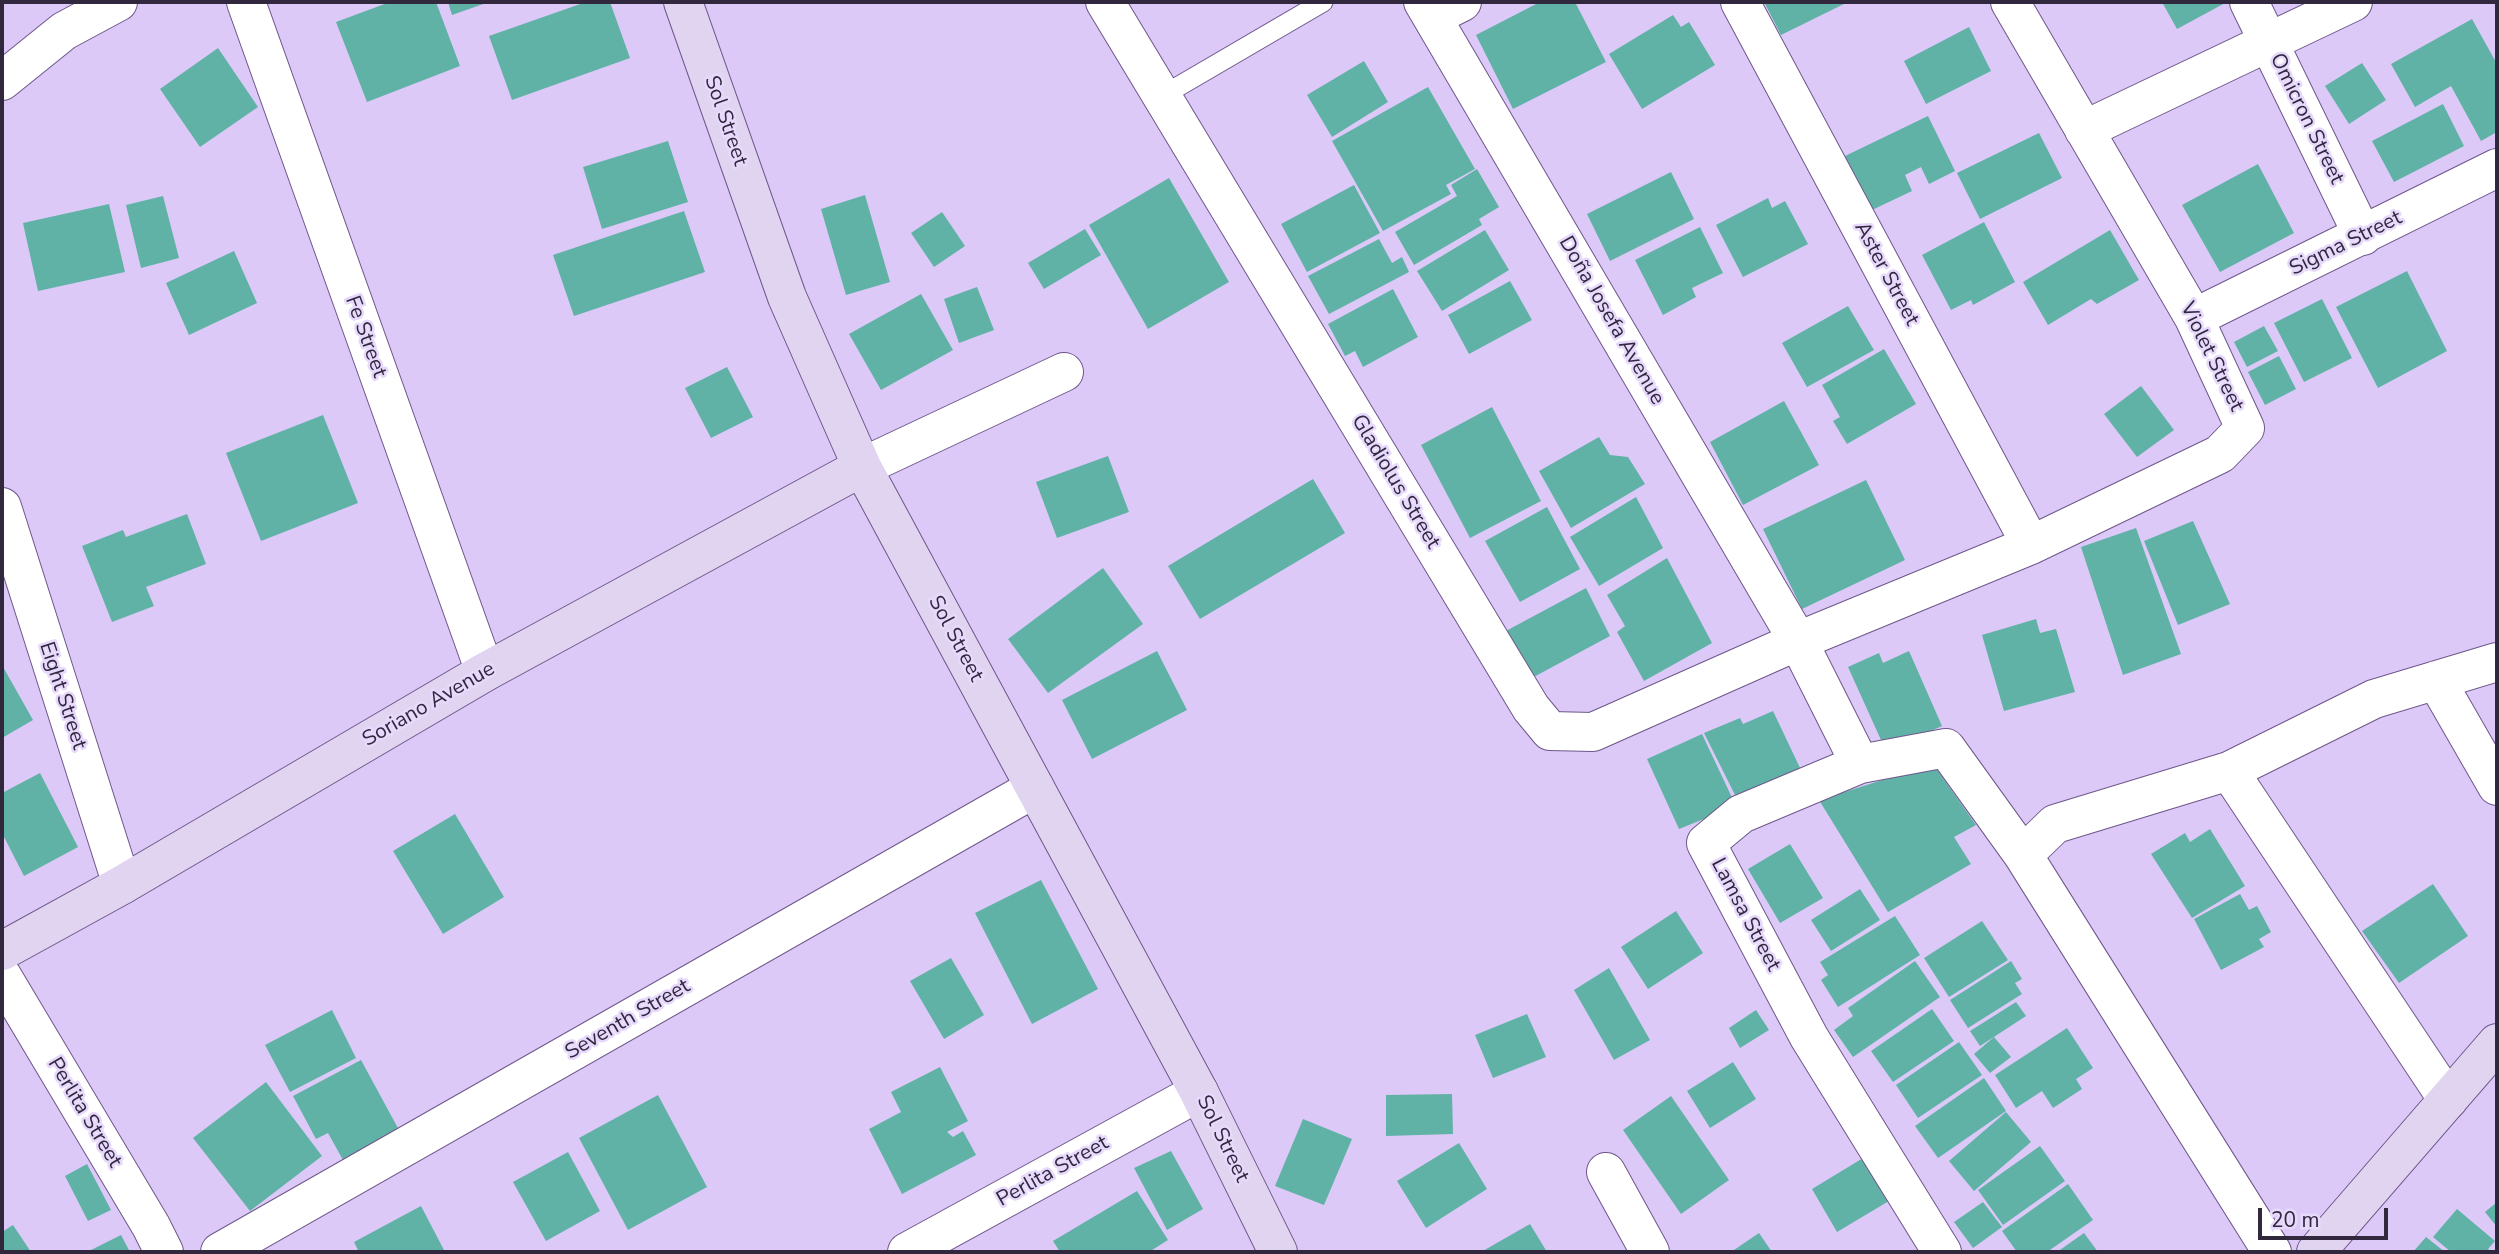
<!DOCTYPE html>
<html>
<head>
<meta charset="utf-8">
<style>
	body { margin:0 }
	#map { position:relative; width:2499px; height:1254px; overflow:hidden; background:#dcc9f7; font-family:"Nunito Sans",sans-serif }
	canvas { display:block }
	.frame { position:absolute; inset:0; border:4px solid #31283e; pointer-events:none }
	.scale { position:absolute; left:2258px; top:1208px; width:130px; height:32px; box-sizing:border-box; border:4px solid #31283e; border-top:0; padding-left:9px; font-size:21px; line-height:24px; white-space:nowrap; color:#31283e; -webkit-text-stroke:5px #e7d9fc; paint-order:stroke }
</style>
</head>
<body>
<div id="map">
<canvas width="2499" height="1254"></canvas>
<div class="frame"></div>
<div class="scale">20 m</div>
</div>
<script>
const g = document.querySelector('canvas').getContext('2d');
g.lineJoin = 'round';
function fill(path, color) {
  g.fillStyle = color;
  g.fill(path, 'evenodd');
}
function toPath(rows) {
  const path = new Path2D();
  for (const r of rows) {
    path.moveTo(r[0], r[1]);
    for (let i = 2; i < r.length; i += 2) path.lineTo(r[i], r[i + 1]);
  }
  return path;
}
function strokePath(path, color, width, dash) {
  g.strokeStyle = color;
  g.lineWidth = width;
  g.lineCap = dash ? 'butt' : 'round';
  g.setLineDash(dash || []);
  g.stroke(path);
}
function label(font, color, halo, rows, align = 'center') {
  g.font = font + ' "Nunito Sans",sans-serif';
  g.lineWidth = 5;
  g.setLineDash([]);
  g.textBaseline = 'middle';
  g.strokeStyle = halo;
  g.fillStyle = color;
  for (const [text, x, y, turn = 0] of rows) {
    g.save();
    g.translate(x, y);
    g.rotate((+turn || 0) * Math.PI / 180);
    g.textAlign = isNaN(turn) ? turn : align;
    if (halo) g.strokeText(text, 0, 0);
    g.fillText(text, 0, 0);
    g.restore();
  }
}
fill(toPath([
	[390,2,436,2,460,66,367,102,336,22],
	[448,2,489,2,452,15],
	[586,2,610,2,630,58,512,100,489,36],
	[1540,2,1575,2,1606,62,1513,109,1476,35],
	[1764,2,1848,2,1781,35],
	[2162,2,2227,2,2177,29],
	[1673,15,1681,27,1689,22,1715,65,1642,109,1609,54],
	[2472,19,2497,64,2497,132,2481,141,2451,86,2415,107,2391,64],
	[1969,27,1991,71,1926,104,1904,61],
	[218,48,258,107,200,147,160,89],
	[1364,61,1388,102,1332,137,1307,95],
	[2362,63,2386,100,2349,124,2325,86],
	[1428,87,1475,169,1446,185,1451,194,1383,231,1332,141],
	[2443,104,2464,146,2394,182,2372,141],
	[1928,116,1955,171,1929,184,1921,167,1905,175,1912,191,1872,210,1845,156],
	[2039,133,2062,178,1980,219,1957,173],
	[668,141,688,202,602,229,583,167],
	[2258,164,2294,233,2220,272,2182,205],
	[1477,169,1499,207,1479,219,1482,225,1414,265,1395,232,1457,196,1451,185],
	[1671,172,1694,219,1610,261,1587,214],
	[1169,178,1229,282,1148,329,1089,225],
	[1354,185,1380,233,1307,272,1281,224],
	[865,195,890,282,846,295,821,209],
	[163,196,179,258,141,268,126,205],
	[1768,198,1772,208,1785,201,1808,244,1743,277,1716,225],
	[109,204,125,272,38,291,23,223],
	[684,211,705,272,574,316,553,255],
	[942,212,965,246,934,267,911,233],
	[1984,222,2015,282,1973,305,1971,300,1951,310,1922,255],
	[1700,227,1723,273,1692,288,1696,297,1663,315,1635,260],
	[1085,229,1101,255,1044,289,1028,263],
	[1485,230,1509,270,1442,311,1417,271],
	[2110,230,2139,280,2097,304,2091,299,2048,325,2023,282],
	[1379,239,1392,263,1402,257,1409,272,1329,314,1308,276],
	[234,251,257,303,189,335,166,283],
	[2407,271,2447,351,2378,388,2336,307],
	[1510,281,1532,320,1469,354,1448,315],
	[977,287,994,330,959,343,944,299],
	[1393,289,1418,337,1363,367,1355,351,1345,356,1328,324],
	[921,294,953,350,881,390,849,334],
	[2322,299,2352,358,2304,382,2274,323],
	[1848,306,1874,350,1807,387,1782,343],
	[2264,326,2278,351,2247,367,2234,342],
	[1884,349,1916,404,1847,444,1833,421,1840,417,1822,385],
	[2279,356,2296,389,2265,405,2248,372],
	[727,367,753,417,711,438,685,388],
	[2141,386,2174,430,2137,457,2104,414],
	[1784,401,1819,465,1743,505,1710,442],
	[1492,407,1541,501,1470,538,1421,445],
	[323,415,358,503,261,541,226,453],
	[1599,437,1610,455,1628,457,1645,484,1571,528,1539,471],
	[1108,456,1129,512,1057,538,1036,482],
	[1313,479,1345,533,1200,619,1168,566],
	[1866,480,1905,560,1802,609,1763,529],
	[1636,497,1663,548,1599,586,1570,537],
	[1547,507,1580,569,1520,602,1485,541],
	[187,514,206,564,146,587,154,606,112,622,82,546,123,530,126,537],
	[2193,521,2230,604,2178,625,2144,541],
	[2136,528,2181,654,2123,675,2081,547],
	[1667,558,1712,643,1644,681,1617,632,1625,626,1607,595],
	[1103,568,1143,624,1048,693,1008,639],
	[1586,588,1610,636,1530,679,1504,632],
	[2036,619,2040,633,2056,629,2075,692,2004,711,1982,635],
	[1157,651,1187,710,1092,759,1062,700],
	[1909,651,1942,726,1886,751,1848,667,1879,653,1883,663],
	[2,665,33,720,2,738],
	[1773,711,1801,770,1737,799,1704,733,1740,718,1743,724],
	[1702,734,1736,806,1679,829,1647,759],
	[1933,764,1976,825,1954,837,1971,864,1888,912,1819,800],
	[40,773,78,847,24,876,2,833,2,793],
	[455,814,504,897,443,934,393,851],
	[2210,829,2245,886,2192,918,2151,854,2185,833,2190,842],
	[1790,844,1823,898,1780,923,1748,869],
	[1041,880,1098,989,1032,1024,975,913],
	[2433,884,2468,936,2399,983,2362,931],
	[1860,889,1880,920,1831,951,1811,920],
	[2240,894,2249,910,2257,906,2271,932,2259,939,2264,947,2221,970,2194,919],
	[1676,911,1703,953,1648,989,1621,947],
	[1895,916,1920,955,1838,1007,1821,980,1828,975,1820,962],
	[1982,921,2008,960,1949,997,1924,958],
	[951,958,984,1015,944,1039,910,981],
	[1915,961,1940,997,1853,1057,1834,1030,1853,1016,1848,1008],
	[2011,961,2022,979,2015,983,2022,994,1968,1028,1950,1000],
	[1609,968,1650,1040,1614,1060,1574,990],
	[2016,1002,2026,1016,1980,1046,1970,1031],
	[1932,1009,1954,1041,1893,1082,1871,1051],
	[332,1010,356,1058,290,1092,265,1045],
	[1756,1010,1769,1030,1740,1048,1729,1028],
	[1527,1014,1546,1057,1493,1078,1475,1035],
	[2067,1028,2093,1068,2076,1079,2082,1089,2053,1108,2042,1091,2016,1108,1995,1075],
	[1994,1037,2011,1057,1990,1073,1974,1054],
	[1959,1042,1982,1075,1918,1118,1896,1085],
	[361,1060,399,1130,343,1160,328,1133,316,1139,293,1096],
	[1733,1062,1756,1099,1710,1128,1687,1091],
	[940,1067,968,1121,947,1132,953,1137,963,1131,976,1155,902,1194,869,1129,901,1112,891,1092],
	[1984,1078,2006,1111,1938,1158,1915,1126],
	[266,1082,322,1156,250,1211,193,1138],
	[1452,1094,1453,1134,1386,1136,1386,1095],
	[658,1095,707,1187,628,1230,579,1138],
	[1671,1096,1729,1180,1681,1214,1623,1130],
	[2006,1112,2031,1142,1974,1191,1949,1161],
	[1303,1119,1352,1139,1324,1205,1275,1186],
	[1459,1143,1487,1189,1426,1228,1397,1181],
	[2040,1146,2065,1181,2003,1225,1978,1190],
	[1171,1151,1203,1209,1167,1230,1134,1168],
	[568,1152,600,1211,546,1241,513,1182],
	[1873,1152,1899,1195,1837,1232,1812,1189],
	[87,1164,111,1210,88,1221,65,1176],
	[2068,1184,2093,1220,2047,1252,2017,1252,2002,1231],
	[1137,1191,1168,1240,1149,1252,1060,1252,1053,1241],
	[1983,1202,2002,1227,1973,1248,1954,1222],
	[2497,1202,2497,1227,2485,1212],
	[421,1206,445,1252,359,1252,354,1242],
	[2457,1209,2495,1241,2488,1249,2492,1252,2451,1252,2433,1237],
	[1530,1224,1547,1252,1481,1252],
	[13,1225,31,1252,2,1252,2,1232],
	[1759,1233,1772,1252,1731,1252],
	[2084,1233,2098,1252,2057,1252],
	[121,1235,130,1252,87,1252],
	[2426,1237,2445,1252,2413,1252]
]), '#60b2a7');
const lane = toPath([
	[1162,96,1323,2]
]);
const street = toPath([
	[246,2,485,672],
	[1105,2,1531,708,1550,731,1593,732,1798,641,2031,545,2220,454,2245,428,2194,318,2010,2],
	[1423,2,1798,641,1860,764],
	[1740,2,2031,545],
	[2249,2,2363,236],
	[1432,17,1462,2],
	[2,81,64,31,118,2],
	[2084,130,2353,2],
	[2194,318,2497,168],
	[862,467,1064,372],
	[2,507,122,885],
	[2436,680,2497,786],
	[2229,771,2448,1100],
	[2,976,151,1226,164,1252],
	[1606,1172,1650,1252],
	[220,1252,1035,788],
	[907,1252,1199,1092],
	[1942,1252,1809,1037,1706,843,1741,814,1860,764,1946,748,2023,855],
	[2272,1252,2023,855,2055,824,2229,771,2374,699,2497,662]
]);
const secondary = toPath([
	[683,2,787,297,862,467,1199,1092,1278,1252],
	[2,951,122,885,485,672,862,467],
	[2316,1252,2497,1043]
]);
strokePath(lane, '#6e578a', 21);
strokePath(street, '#6e578a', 40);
strokePath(secondary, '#6e578a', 40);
strokePath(lane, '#fff', 19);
strokePath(street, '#fff', 38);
strokePath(secondary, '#e1d4f0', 38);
label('21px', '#31283e', '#e7d9fc', [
	["Omicron Street",2306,119,64],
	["Sol Street",725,121,71],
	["Sigma Street",2346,244,-26],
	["Aster Street",1886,274,62],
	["Doña Josefa Avenue",1611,321,60],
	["Fe Street",365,337,70],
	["Violet Street",2211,357,64],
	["Gladiolus Street",1395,482,59],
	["Sol Street",955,639,62],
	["Eight Street",62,696,72],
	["Soriano Avenue",429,705,-30],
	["Lamsa Street",1745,915,62],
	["Seventh Street",628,1020,-30],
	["Perlita Street",84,1113,59],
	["Sol Street",1222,1139,64],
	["Perlita Street",1053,1172,-29]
]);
</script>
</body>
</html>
